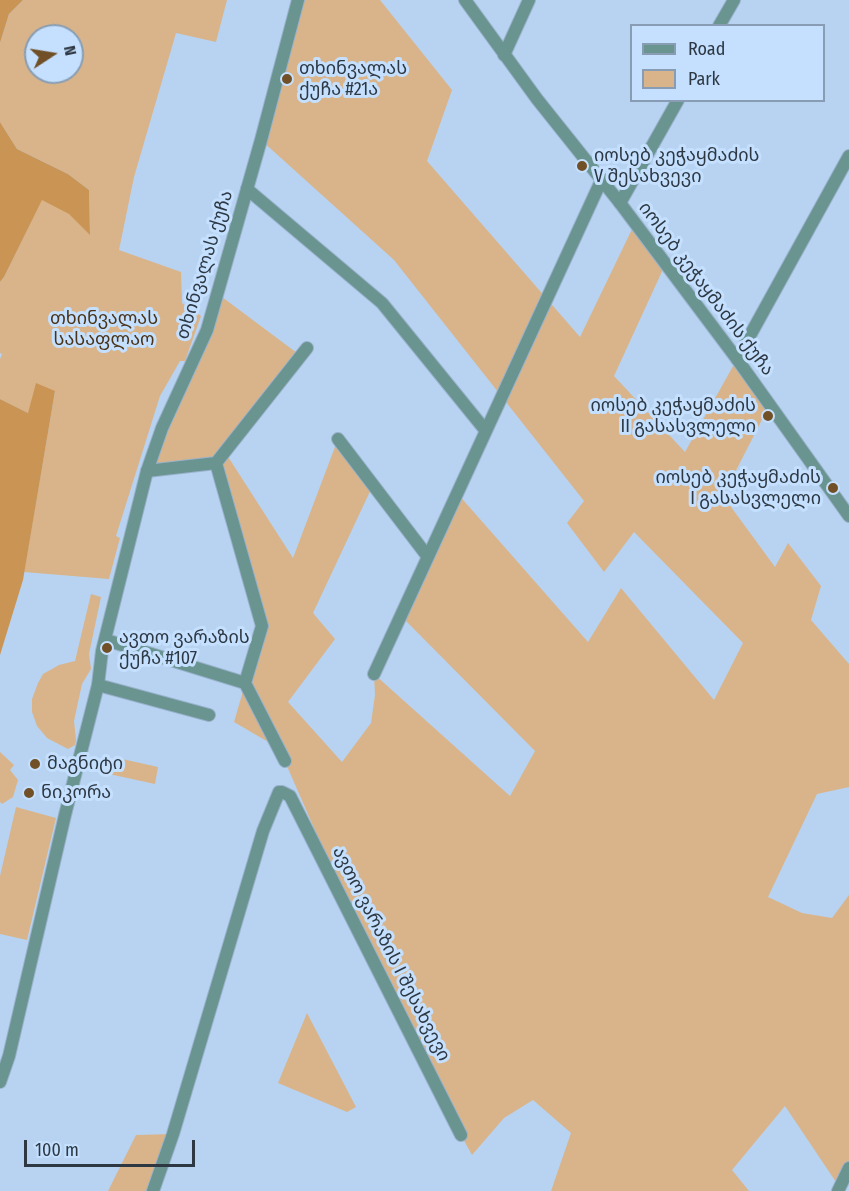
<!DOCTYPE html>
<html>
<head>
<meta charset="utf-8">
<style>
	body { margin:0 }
	#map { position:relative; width:849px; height:1191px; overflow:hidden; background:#b7d3f1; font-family:"Fira Sans Condensed",sans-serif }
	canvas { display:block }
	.legend { position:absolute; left:630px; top:24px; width:195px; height:78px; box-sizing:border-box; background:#c4e0fe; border:2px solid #889db3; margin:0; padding:8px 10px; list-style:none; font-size:18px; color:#2d3843 }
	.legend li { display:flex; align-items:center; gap:12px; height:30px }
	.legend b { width:30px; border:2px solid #889db3 }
	.north { position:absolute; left:24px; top:24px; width:60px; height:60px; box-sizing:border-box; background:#c4e0fe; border:2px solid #889db3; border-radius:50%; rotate:78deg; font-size:16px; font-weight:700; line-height:24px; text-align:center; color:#2d3843 }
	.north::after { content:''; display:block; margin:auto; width:21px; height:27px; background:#715027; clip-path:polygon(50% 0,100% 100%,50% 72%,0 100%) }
	.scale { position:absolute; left:24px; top:1140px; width:171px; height:27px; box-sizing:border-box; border:3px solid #2d3843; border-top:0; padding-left:8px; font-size:18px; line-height:21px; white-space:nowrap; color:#2d3843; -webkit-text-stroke:4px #c4e0fe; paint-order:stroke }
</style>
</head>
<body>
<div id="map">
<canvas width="849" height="1191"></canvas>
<ul class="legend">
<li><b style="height:8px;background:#699490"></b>Road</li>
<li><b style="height:16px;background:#d9b48a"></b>Park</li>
</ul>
<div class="north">N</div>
<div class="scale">100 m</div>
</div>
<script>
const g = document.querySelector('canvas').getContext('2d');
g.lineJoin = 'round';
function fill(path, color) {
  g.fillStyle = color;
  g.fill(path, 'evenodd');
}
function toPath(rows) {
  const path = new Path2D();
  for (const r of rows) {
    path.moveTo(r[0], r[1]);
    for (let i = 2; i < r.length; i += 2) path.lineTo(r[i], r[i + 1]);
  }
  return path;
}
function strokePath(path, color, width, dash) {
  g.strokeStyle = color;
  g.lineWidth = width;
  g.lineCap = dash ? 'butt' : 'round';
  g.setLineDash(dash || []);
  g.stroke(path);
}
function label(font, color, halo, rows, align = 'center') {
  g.font = font + ' "Fira Sans Condensed","Noto Sans Georgian",sans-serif';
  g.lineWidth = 6;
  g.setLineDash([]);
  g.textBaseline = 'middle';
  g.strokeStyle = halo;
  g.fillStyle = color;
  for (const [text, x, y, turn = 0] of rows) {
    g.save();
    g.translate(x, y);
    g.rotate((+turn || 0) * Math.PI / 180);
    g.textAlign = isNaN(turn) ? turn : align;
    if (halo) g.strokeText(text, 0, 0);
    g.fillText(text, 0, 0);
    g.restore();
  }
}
fill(toPath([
	[23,0,227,0,216,42,176,33,134,177,119,250,181,272,182,303,201,316,185,361,180,361,160,396,116,536,120,538,109,579,24,572,55,391,28,413,0,399,0,359,2,354,0,353,0,282,4,277,42,199,70,214,90,233,89,190,68,174,17,149,0,122,0,43,9,14],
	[36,36,72,36,72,72,36,72],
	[301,0,380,0,452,90,427,161,580,337,635,223,665,265,614,376,685,452,737,359,770,404,723,496,775,567,788,543,821,586,811,620,849,664,849,787,817,794,768,897,802,913,832,918,849,895,849,1177,842,1191,785,1106,732,1170,749,1191,551,1191,571,1133,533,1100,504,1118,472,1155,433,1085,331,867,283,757,275,746,234,722,262,626,216,463,147,471,218,294,301,356,225,452,293,558,338,439,373,485,313,613,335,639,288,702,342,762,371,723,375,695,374,674,510,796,535,751,401,616,457,493,588,642,621,588,714,700,743,643,634,532,604,572,567,523,584,501,502,397,394,260,261,140],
	[91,594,101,597,89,654,91,669,82,684,74,721,76,740,75,745,68,749,47,738,37,726,32,712,32,699,38,683,43,674,59,665,75,661],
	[0,752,14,765,10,770,18,780,13,797,2,804,0,802],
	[113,757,158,767,155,784,109,774],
	[16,807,56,818,27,940,0,934,0,876],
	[307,1013,356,1107,347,1112,278,1083],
	[173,1134,153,1191,108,1191,136,1135]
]), '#d9b48a');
fill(toPath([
	[0,0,23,0,9,14,0,43],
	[0,122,17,149,68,174,89,190,90,235,69,214,42,200,4,277,0,282],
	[36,383,55,391,23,580,0,655,0,399,28,413]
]), '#ca9554');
const minor = toPath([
	[719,26,734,0],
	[504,55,529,0],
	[247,189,382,303,486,431],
	[620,203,678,100],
	[737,359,849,156],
	[338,439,428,557],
	[216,463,262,626,245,683],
	[147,471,216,463,307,348],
	[106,640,245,683,285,761],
	[374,674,602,179],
	[98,685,209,715],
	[153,1191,173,1134,263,831,279,792,282,792,290,796,461,1135],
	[838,1191,849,1168]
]);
const tertiary = toPath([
	[465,0,537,99,620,203,737,359,849,516],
	[0,1082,9,1056,65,815,98,685,102,651,147,471,162,428,207,330,261,140,298,0]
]);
strokePath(minor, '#99b1cb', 14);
strokePath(tertiary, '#99b1cb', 14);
strokePath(minor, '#699490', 12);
strokePath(tertiary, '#699490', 12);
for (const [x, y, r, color] of [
	[287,79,6,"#715027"],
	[582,166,6,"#715027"],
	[768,416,6,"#715027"],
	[833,488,6,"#715027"],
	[107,648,6,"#715027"],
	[35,764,6,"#715027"],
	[29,793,6,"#715027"]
]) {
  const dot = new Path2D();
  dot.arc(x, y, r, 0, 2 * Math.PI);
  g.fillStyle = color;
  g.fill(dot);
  strokePath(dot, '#c4e0fe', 2);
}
label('18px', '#2d3843', '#c4e0fe', [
	["თხინვალას",299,69],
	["ქუჩა #21ა",299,90],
	["იოსებ კეჭაყმაძის",594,156],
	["V შესახვევი",594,177],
	["იოსებ კეჭაყმაძის",756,406,"right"],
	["II გასასვლელი",756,427,"right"],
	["იოსებ კეჭაყმაძის",821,478,"right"],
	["I გასასვლელი",821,499,"right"],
	["ავთო ვარაზის",119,638],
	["ქუჩა #107",119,659],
	["მაგნიტი",47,764],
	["ნიკორა",41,793]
], 'left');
label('18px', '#2d3843', '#c4e0fe', [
	["თხინვალას ქუჩა",205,265,-73],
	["იოსებ კეჭაყმაძის ქუჩა",706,289,53],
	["ავთო ვარაზის I შესახვევი",391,954,63]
]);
label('18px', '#4a3317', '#c4e0fe', [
	["თხინვალას",104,319],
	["სასაფლაო",104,340]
]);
</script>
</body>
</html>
